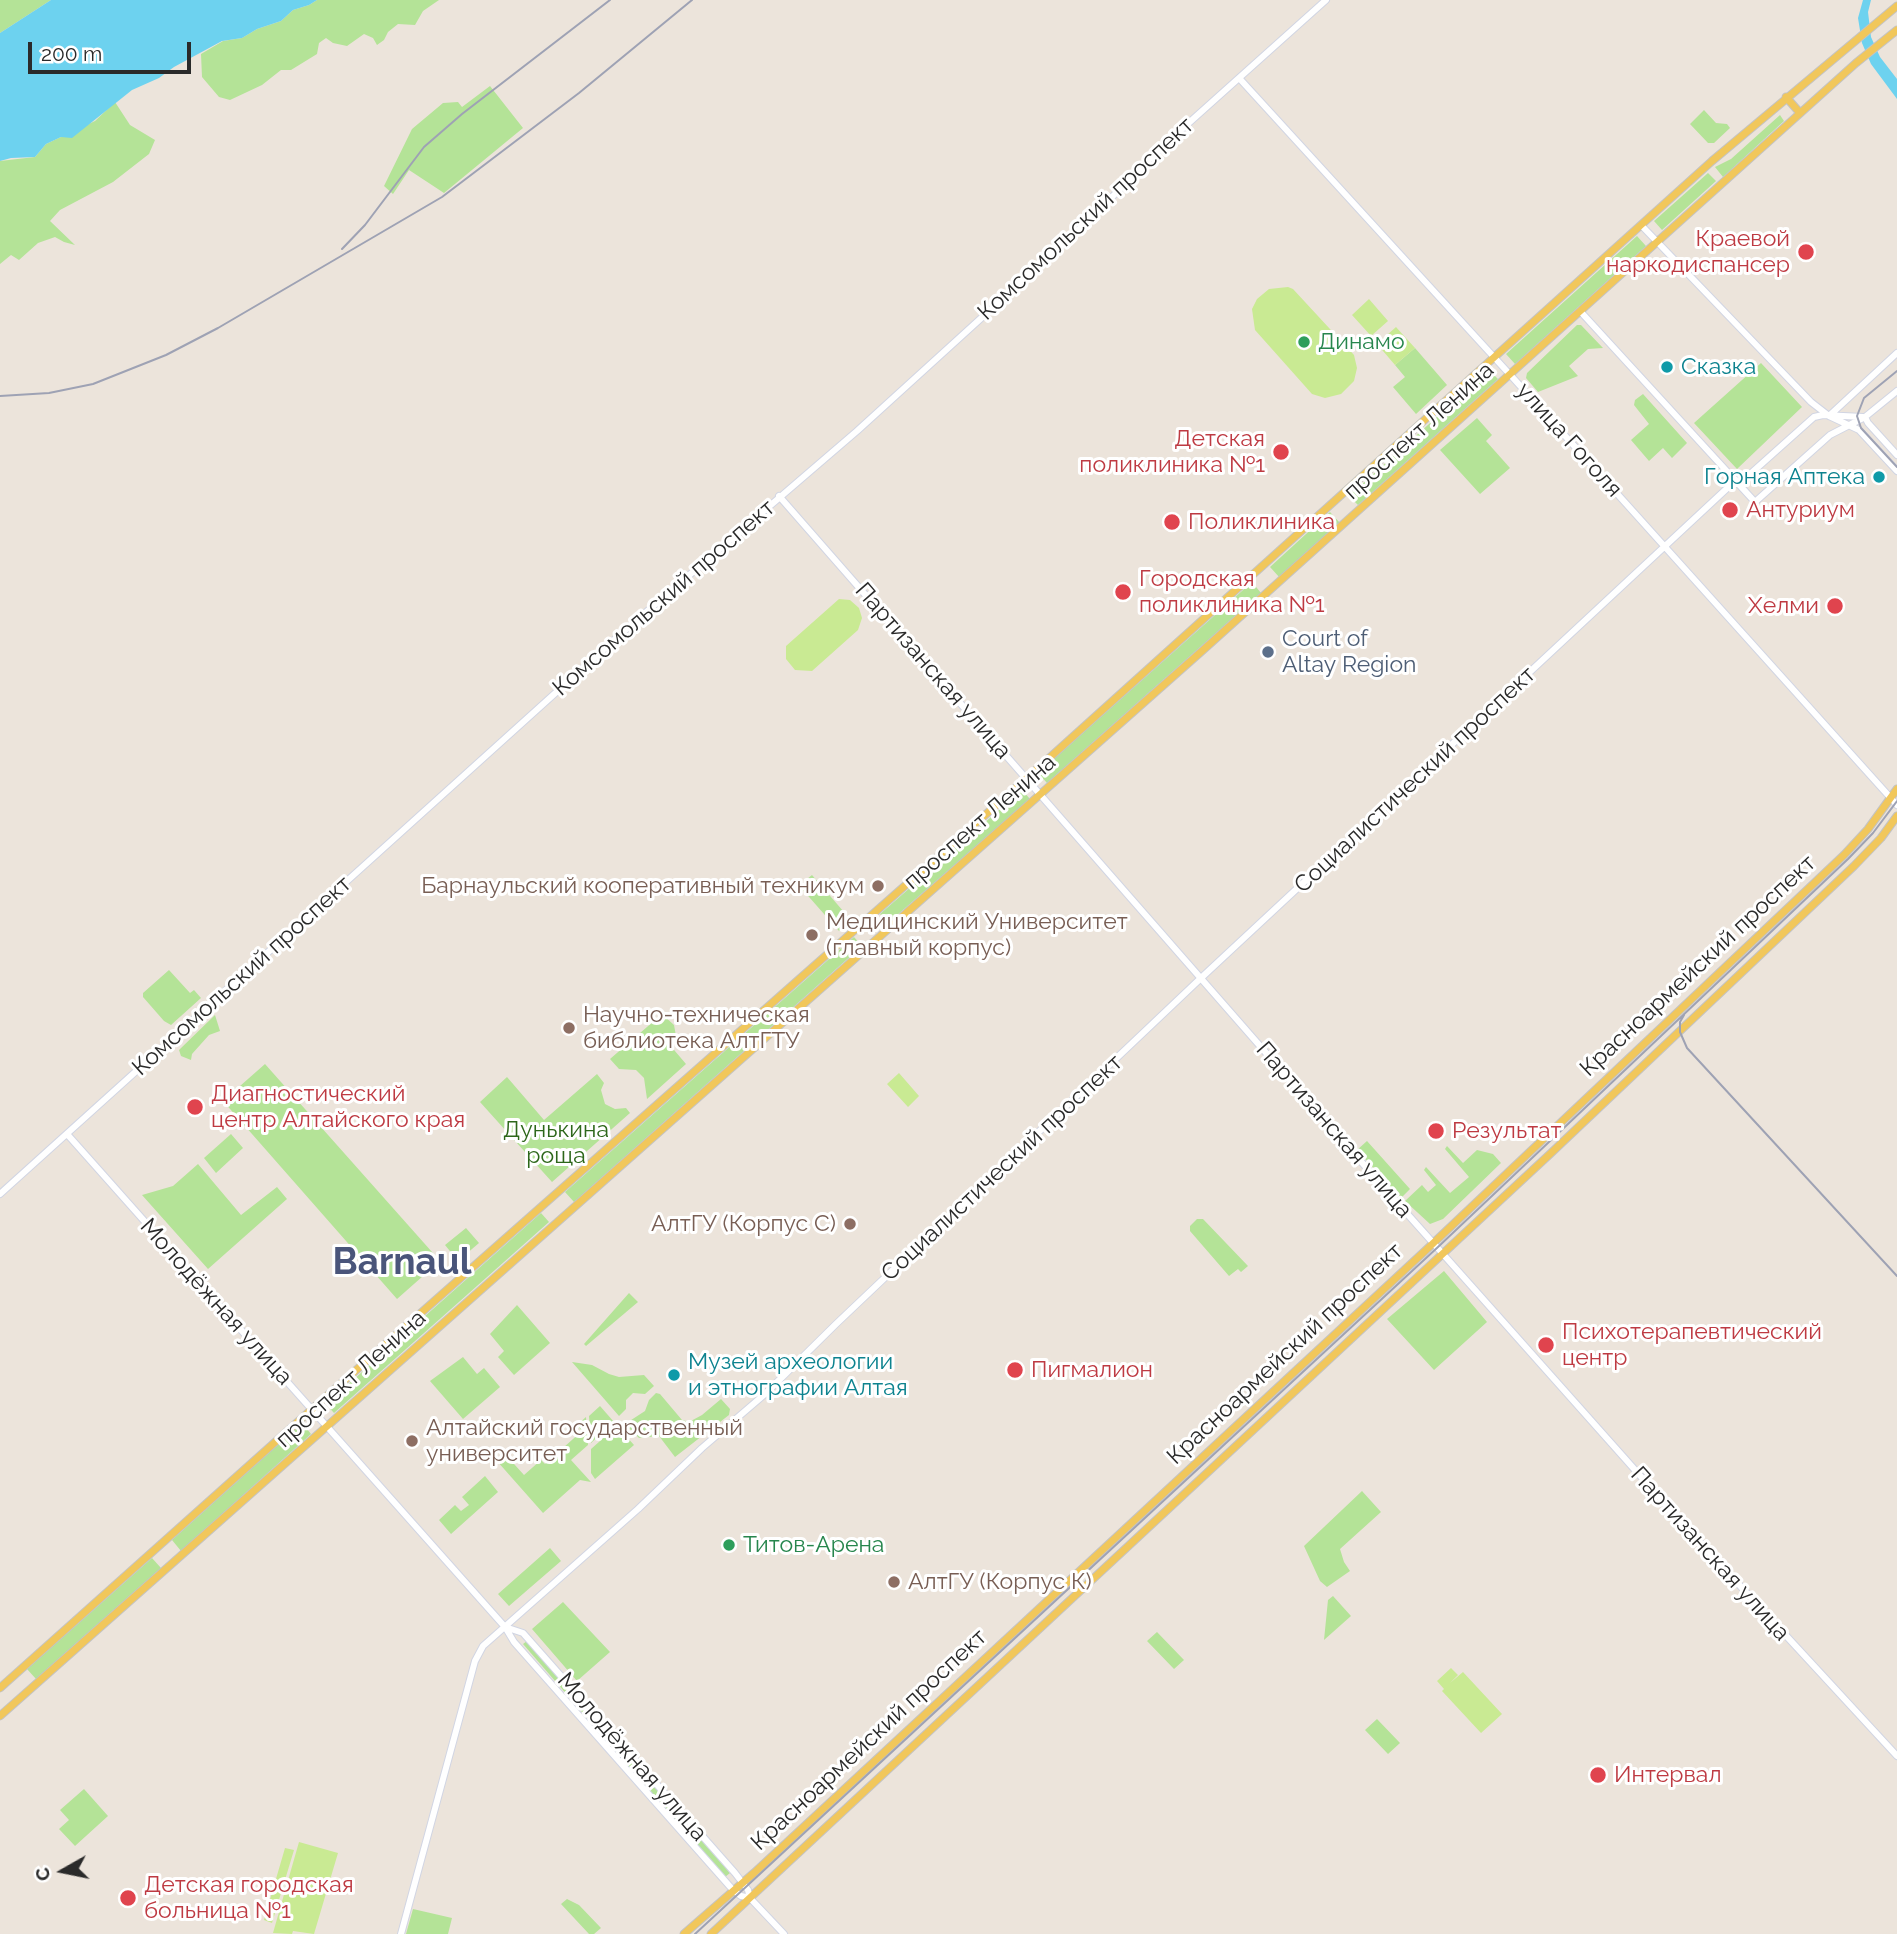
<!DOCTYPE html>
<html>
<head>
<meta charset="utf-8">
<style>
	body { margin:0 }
	#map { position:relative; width:1897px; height:1934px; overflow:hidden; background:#ece4db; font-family:Raleway,sans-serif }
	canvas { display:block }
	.north { position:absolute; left:28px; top:1836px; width:70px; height:70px; -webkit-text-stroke:5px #fff; paint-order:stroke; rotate:261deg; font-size:19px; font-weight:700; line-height:28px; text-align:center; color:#2a2a2a }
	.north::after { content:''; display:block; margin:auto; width:24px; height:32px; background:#2a2a2a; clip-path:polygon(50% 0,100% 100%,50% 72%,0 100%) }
	.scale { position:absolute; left:28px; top:42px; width:163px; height:32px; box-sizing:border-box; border:4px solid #2a2a2a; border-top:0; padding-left:9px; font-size:21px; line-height:24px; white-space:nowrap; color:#2a2a2a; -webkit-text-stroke:5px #fff; paint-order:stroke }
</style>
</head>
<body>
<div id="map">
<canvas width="1897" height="1934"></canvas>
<div class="north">С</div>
<div class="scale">200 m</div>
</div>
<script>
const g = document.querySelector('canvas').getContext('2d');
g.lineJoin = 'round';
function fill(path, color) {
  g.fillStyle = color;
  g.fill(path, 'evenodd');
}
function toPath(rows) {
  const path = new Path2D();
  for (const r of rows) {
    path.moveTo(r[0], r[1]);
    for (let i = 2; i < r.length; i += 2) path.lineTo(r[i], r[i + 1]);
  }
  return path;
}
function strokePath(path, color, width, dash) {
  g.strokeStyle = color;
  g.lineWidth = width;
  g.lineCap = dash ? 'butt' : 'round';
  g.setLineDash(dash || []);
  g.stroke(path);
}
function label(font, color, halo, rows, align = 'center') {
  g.font = font + ' Raleway,sans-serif';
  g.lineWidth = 6;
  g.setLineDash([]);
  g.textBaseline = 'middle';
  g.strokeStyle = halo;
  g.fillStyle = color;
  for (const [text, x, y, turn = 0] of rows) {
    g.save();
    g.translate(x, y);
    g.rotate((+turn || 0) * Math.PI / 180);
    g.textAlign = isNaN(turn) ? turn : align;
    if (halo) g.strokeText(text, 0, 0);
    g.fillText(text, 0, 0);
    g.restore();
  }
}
fill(toPath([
	[0,0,51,0,0,33],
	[317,0,439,0,423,11,415,25,398,24,388,32,384,40,377,45,373,38,364,34,347,46,333,43,326,38,319,43,317,54,291,70,281,70,262,85,230,100,219,97,202,77,201,54,223,41,242,38,257,29,281,21,293,10,309,5],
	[490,86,523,128,444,193,409,170,393,194,384,186,412,129,443,103,458,102,462,107],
	[115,102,130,125,155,140,149,154,113,182,60,210,50,221,75,245,64,242,55,237,38,243,19,260,11,255,0,264,0,161,35,157,46,144,95,121],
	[1704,110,1716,123,1727,124,1730,128,1714,143,1708,143,1690,124],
	[1780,115,1784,121,1723,177,1715,167,1731,159],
	[1708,173,1716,181,1662,230,1654,221],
	[1637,236,1646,246,1515,364,1506,354],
	[1577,325,1581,325,1603,348,1588,349,1569,366,1578,376,1538,392,1526,378,1527,373],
	[1415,348,1447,385,1416,414,1393,387,1405,377,1395,365],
	[1761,363,1802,407,1737,469,1694,423],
	[1489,370,1498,379,1358,505,1349,496],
	[1643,394,1687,443,1672,458,1663,448,1649,461,1631,440,1649,424,1634,405,1635,400],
	[1477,418,1492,435,1486,441,1510,468,1480,494,1440,450],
	[1330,512,1340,523,1280,578,1270,567],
	[1252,582,1261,593,1047,783,1038,773],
	[1022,790,1030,799,888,923,880,914],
	[812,875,850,919,839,931,802,889,809,882,807,879],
	[854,937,862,946,574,1202,565,1192],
	[169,970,190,993,194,990,201,998,171,1025,164,1021,143,997,143,993],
	[662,1014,674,1025,676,1036,669,1044,686,1064,647,1099,644,1078,636,1070,619,1069,610,1059],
	[215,1015,220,1031,209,1035,192,1054,191,1060,181,1056,179,1050],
	[265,1064,440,1261,397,1299,223,1101],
	[597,1074,604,1083,601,1090,605,1104,615,1109,626,1108,630,1113,552,1182,480,1102,507,1077,544,1120],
	[231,1134,243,1148,216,1173,204,1158],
	[1367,1141,1410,1189,1401,1198,1357,1150],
	[1447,1146,1463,1163,1477,1150,1493,1154,1501,1163,1443,1219,1430,1224,1405,1201,1422,1185,1428,1192,1436,1185,1424,1170,1426,1167,1450,1193,1469,1177,1445,1149],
	[198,1164,241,1215,277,1187,287,1199,208,1269,142,1195,173,1186],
	[541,1213,549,1222,334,1413,326,1404],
	[1197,1219,1203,1219,1248,1266,1241,1272,1238,1269,1229,1276,1190,1231,1190,1226],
	[466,1228,479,1243,458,1261,445,1245],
	[1444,1271,1487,1322,1434,1370,1387,1319],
	[629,1293,638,1302,586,1346,584,1344],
	[517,1305,550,1343,514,1375,498,1357,504,1351,490,1334],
	[463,1357,477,1374,484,1368,500,1387,463,1419,430,1381],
	[572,1362,592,1365,609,1374,619,1377,644,1375,654,1386,645,1394,633,1393,626,1400,626,1409,619,1416],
	[656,1393,660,1394,682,1420,689,1422,702,1415,721,1399,730,1409,729,1415,675,1457,659,1436,639,1438,625,1424,645,1411,649,1400],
	[600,1406,614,1422,591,1443,589,1416],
	[586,1417,588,1445,571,1460,591,1482,580,1480,543,1513,497,1461,505,1454,524,1475,541,1460,545,1464,582,1431,577,1425],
	[302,1423,311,1434,181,1551,172,1540],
	[617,1426,634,1445,595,1479,591,1473,591,1449],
	[485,1476,498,1492,451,1534,439,1520,455,1505,461,1511,469,1505,462,1497],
	[1362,1491,1381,1512,1340,1549,1344,1562,1350,1571,1327,1587,1320,1581,1304,1546],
	[550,1548,561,1561,509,1606,498,1594],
	[152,1558,161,1568,36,1679,27,1669],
	[1333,1596,1351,1616,1324,1640,1328,1600],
	[563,1602,610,1652,577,1681,532,1629],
	[1157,1632,1184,1660,1174,1669,1147,1641],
	[527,1641,730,1873,725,1877,523,1644],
	[1377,1719,1400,1743,1388,1754,1365,1730],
	[84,1789,108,1816,75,1846,59,1829,69,1820,60,1810],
	[567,1899,579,1905,601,1928,594,1934,589,1934,561,1904],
	[413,1909,452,1918,448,1934,406,1934]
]), '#b4e397');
fill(toPath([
	[1288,287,1293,289,1354,355,1357,368,1354,381,1341,394,1325,398,1312,394,1255,330,1252,309,1257,299,1269,289],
	[1369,299,1388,321,1371,336,1352,315],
	[1396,327,1415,348,1395,365,1377,344],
	[839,599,850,600,859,608,862,618,858,630,812,671,795,670,786,659,786,646],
	[899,1073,919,1096,908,1107,887,1084],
	[1451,1668,1458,1675,1450,1683,1463,1672,1502,1714,1481,1733,1442,1691,1444,1689,1437,1681],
	[299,1842,338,1853,314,1934,293,1931,292,1934,273,1933],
	[285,1848,294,1850,272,1923,264,1920]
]), '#c9ea93');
fill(toPath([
	[51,0,317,0,309,5,293,10,281,21,257,29,242,38,222,41,174,67,159,78,132,90,72,138,61,137,46,144,35,157,11,158,0,161,0,33],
	[1863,0,1871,0,1868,12,1871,37,1880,57,1897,79,1897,99,1871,64,1862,43,1858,18]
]), '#6dd2ef');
const secondary = toPath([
	[1239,78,1514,379,1897,805],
	[1641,225,1811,402,1829,416,1859,430,1897,471],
	[1580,311,1755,502,1830,435,1865,417,1897,391],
	[1829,416,1897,353],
	[1865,417,1868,423,1897,455],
	[1739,484,1814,417,1823,415,1863,417],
	[779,496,1386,1190,1684,1525,1897,1756],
	[67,1134,505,1627,514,1642,733,1890,741,1896,750,1898],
	[0,1194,623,632,857,431,1088,221,1163,146,1326,0],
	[505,1627,523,1633,735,1873,748,1890,750,1898,784,1934],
	[401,1934,475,1661,483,1646,638,1509,702,1448,765,1394,836,1324,1201,978,1736,480]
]);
const primary = toPath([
	[1786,97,1800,113],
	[0,1688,320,1402,1027,778,1712,161,1897,6],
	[0,1716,1202,651,1856,63,1897,30],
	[684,1934,754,1873,1426,1250,1844,855,1868,829,1897,789],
	[711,1934,1550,1154,1854,866,1881,838,1897,816]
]);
strokePath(secondary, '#d1d5e3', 8);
strokePath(primary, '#c3c3c3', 9);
strokePath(secondary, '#fff', 6);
strokePath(primary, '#f1c75b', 7);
strokePath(toPath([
	[1897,371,1864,398,1857,416,1861,428,1897,467],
	[1684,1015,1680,1022,1680,1032,1687,1048,1897,1276],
	[695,1934,1438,1247,1848,859,1873,833,1897,801]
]), '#9ea2b4', 2);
strokePath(toPath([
	[342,249,365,225,424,147,462,114,610,0],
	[0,396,49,393,93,384,166,355,218,328,442,197,579,93,692,0]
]), '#9ea2b4', 2);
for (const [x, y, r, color] of [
	[1806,252,9,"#e0444e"],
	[1304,342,7,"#2e9e5b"],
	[1667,367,7,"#0f9aa8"],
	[1281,452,9,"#e0444e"],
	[1879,477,7,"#0f9aa8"],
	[1730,510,9,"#e0444e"],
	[1172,522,9,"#e0444e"],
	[1123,592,9,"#e0444e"],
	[1835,606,9,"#e0444e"],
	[1268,652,7,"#5c6f8a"],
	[878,886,7,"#8d6e63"],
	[812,935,7,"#8d6e63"],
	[569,1028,7,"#8d6e63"],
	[195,1107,9,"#e0444e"],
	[1436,1131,9,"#e0444e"],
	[850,1224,7,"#8d6e63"],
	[1546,1345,9,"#e0444e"],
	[1015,1370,9,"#e0444e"],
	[674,1375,7,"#0f9aa8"],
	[412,1441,7,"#8d6e63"],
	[729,1545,7,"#2e9e5b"],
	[894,1582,7,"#8d6e63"],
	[1598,1775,9,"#e0444e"],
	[128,1898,9,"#e0444e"]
]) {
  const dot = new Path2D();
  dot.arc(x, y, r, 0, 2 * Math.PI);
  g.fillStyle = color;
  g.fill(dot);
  strokePath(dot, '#fff', 2.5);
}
label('23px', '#2a2a2a', '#fff', [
	["Комсомольский проспект",1086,219,-43],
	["проспект Ленина",1419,431,-42],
	["улица Гоголя",1569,440,48],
	["Комсомольский проспект",664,598,-41],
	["Партизанская улица",933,671,49],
	["Социалистический проспект",1415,780,-43],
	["проспект Ленина",980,822,-41],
	["Красноармейский проспект",1698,966,-43],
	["Комсомольский проспект",242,976,-42],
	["Партизанская улица",1334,1130,49],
	["Социалистический проспект",1002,1168,-43],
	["Молодёжная улица",216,1302,48],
	["Красноармейский проспект",1285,1354,-43],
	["проспект Ленина",351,1379,-42],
	["Партизанская улица",1710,1554,48],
	["Красноармейский проспект",869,1740,-43],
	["Молодёжная улица",632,1757,49]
]);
label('23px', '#be3a42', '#fff', [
	["Краевой",1790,239,"right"],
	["наркодиспансер",1790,265,"right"],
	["Детская",1265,439,"right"],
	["поликлиника №1",1265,465,"right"],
	["Антуриум",1746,510],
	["Поликлиника",1188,522],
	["Городская",1139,579],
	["поликлиника №1",1139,605],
	["Хелми",1819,606,"right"],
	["Диагностический",211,1094],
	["центр Алтайского края",211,1120],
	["Результат",1452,1131],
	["Психотерапевтический",1562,1332],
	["центр",1562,1358],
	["Пигмалион",1031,1370],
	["Интервал",1614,1775],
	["Детская городская",144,1885],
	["больница №1",144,1911]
], 'left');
label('23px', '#27864d', '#fff', [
	["Динамо",1318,342],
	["Титов-Арена",743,1545]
], 'left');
label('23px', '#0d838f', '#fff', [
	["Сказка",1681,367],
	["Горная Аптека",1865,477,"right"],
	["Музей археологии",688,1362],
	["и этнографии Алтая",688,1388]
], 'left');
label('23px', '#4e5e75', '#fff', [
	["Court of",1282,639],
	["Altay Region",1282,665]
], 'left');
label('23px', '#785e54', '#fff', [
	["Барнаульский кооперативный техникум",864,886,"right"],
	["Медицинский Университет",826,922],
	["(главный корпус)",826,948],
	["Научно-техническая",583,1015],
	["библиотека АлтГТУ",583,1041],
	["АлтГУ (Корпус С)",836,1224,"right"],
	["Алтайский государственный",426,1428],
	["университет",426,1454],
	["АлтГУ (Корпус К)",908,1582]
], 'left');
label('23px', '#2d671a', '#fff', [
	["Дунькина",556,1130],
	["роща",556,1156]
]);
label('bold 37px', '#4a557a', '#fff', [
	["Barnaul",402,1263]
]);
</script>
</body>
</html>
